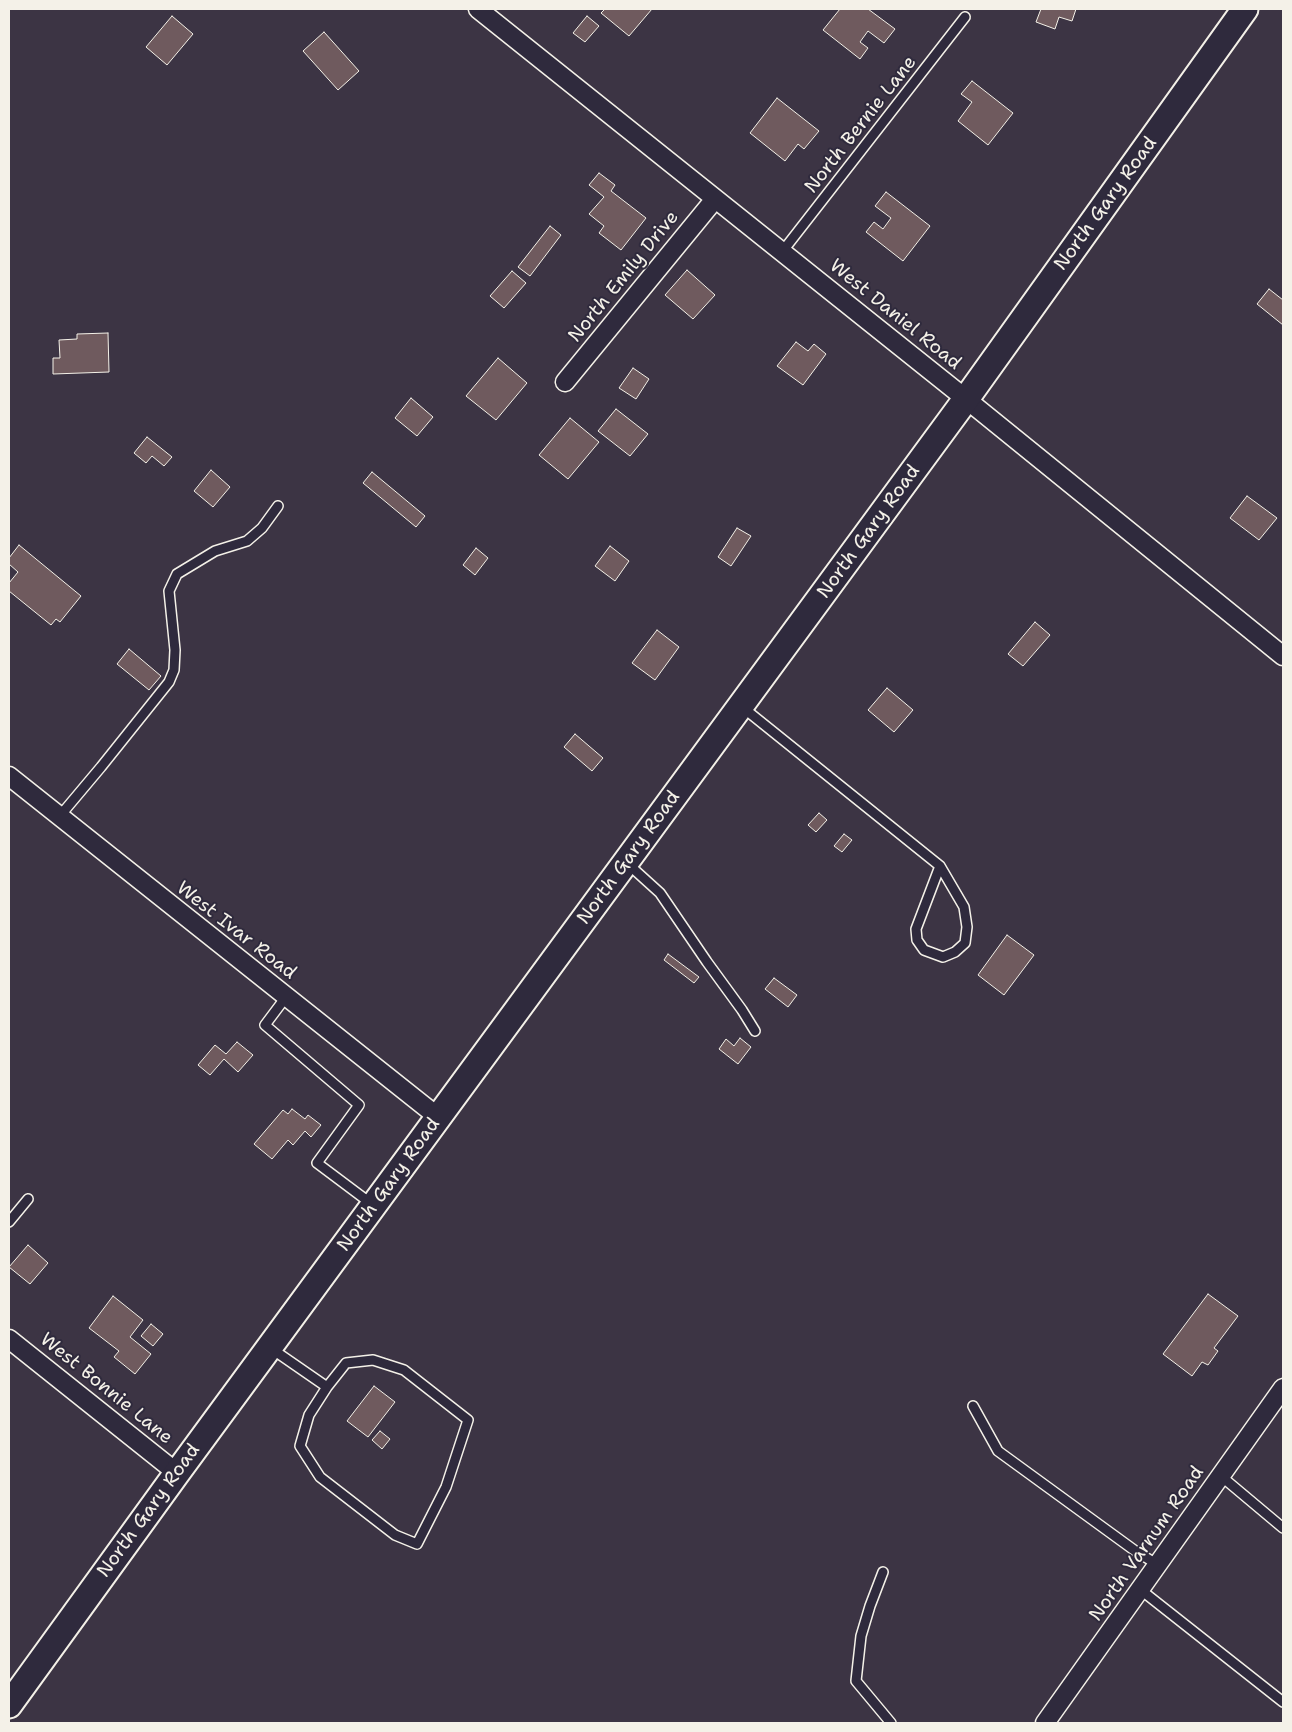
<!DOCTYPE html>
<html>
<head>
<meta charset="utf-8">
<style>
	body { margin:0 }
	#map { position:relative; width:1292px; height:1732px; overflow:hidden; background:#3c3444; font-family:"Shantell Sans",sans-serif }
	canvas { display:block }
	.frame { position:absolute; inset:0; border:10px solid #f4f1e8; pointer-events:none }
</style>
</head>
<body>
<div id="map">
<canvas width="1292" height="1732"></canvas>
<div class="frame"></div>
</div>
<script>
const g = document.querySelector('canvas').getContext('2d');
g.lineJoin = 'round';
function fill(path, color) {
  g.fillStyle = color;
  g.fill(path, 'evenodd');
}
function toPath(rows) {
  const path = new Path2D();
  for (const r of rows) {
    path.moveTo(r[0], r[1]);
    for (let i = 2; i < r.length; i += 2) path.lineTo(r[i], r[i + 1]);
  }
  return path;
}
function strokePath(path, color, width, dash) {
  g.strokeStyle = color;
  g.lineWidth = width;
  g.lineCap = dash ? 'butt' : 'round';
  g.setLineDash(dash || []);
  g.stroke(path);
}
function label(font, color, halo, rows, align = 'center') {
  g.font = font + ' "Shantell Sans",sans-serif';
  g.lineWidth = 4;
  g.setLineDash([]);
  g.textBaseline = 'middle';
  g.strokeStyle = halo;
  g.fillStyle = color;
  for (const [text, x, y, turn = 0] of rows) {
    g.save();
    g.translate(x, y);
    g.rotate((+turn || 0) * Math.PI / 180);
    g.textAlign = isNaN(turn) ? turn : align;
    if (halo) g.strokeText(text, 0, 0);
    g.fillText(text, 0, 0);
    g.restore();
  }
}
const building = toPath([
	[605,9,652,9,629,36,601,13,605,9],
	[840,9,868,9,895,29,884,43,868,31,860,42,868,48,860,59,823,30,840,9],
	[1041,9,1076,9,1072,21,1059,17,1055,29,1036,22,1041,9],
	[172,16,193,34,167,65,146,47,172,16],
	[587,16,599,26,585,42,573,33,587,16],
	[324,32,359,71,338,90,303,51,324,32],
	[972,81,1013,113,988,145,958,121,972,102,961,94,972,81],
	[777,98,819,131,804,149,798,144,785,161,750,133,777,98],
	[599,173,615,185,611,191,646,218,621,250,599,233,604,226,589,214,604,197,589,185,599,173],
	[886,192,930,226,903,261,866,232,874,222,883,229,891,218,875,206,886,192],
	[550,226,561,235,530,276,518,267,550,226],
	[687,270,715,295,693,319,665,295,687,270],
	[512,271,526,283,504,308,490,296,512,271],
	[1269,289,1283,300,1283,325,1257,304,1269,289],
	[108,333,109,372,53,374,53,358,60,358,59,340,77,339,77,334,108,333],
	[796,342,808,351,814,344,826,354,803,385,777,366,796,342],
	[498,358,527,383,496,420,466,396,498,358],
	[633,368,649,379,636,399,619,388,633,368],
	[411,398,433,417,417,436,395,418,411,398],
	[616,409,648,434,630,456,598,431,616,409],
	[570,418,599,442,568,479,539,455,570,418],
	[147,437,172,457,164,466,152,456,146,463,134,453,147,437],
	[211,470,230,487,213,507,194,491,211,470],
	[372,472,425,516,416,527,363,483,372,472],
	[1247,496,1277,518,1259,540,1230,518,1247,496],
	[737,528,751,536,731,566,718,557,737,528],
	[19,545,81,596,60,622,56,619,51,625,9,591,9,583,18,572,9,564,9,558,19,545],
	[610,546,629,561,615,581,595,566,610,546],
	[476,548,488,558,475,575,463,565,476,548],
	[1035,622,1050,635,1023,666,1008,654,1035,622],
	[657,630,679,647,655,680,632,663,657,630],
	[129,649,161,676,149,690,117,664,129,649],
	[887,688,913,710,894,732,868,710,887,688],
	[575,734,603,758,592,771,564,747,575,734],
	[819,813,827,820,816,832,808,825,819,813],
	[844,834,852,840,842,852,834,846,844,834],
	[1007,935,1034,955,1004,995,978,975,1007,935],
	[668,954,699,977,694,983,664,960,668,954],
	[774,978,797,995,788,1007,765,989,774,978],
	[740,1038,751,1047,738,1064,719,1049,726,1039,734,1046,740,1038],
	[237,1042,253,1055,238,1072,224,1059,210,1075,198,1065,215,1045,226,1054,237,1042],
	[292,1109,305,1119,308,1115,321,1125,311,1137,305,1131,293,1145,288,1140,272,1159,254,1144,283,1110,288,1114,292,1109],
	[28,1245,48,1263,30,1284,9,1267,28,1245],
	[1208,1294,1238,1316,1214,1348,1218,1351,1208,1365,1202,1362,1192,1376,1163,1354,1208,1294],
	[113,1296,143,1320,130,1337,151,1354,135,1374,114,1357,119,1351,89,1328,113,1296],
	[151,1324,163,1334,153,1346,141,1336,151,1324],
	[374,1386,395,1402,368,1437,347,1421,374,1386],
	[380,1431,390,1439,382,1449,372,1440,380,1431]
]);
fill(building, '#6f5a5e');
strokePath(building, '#f4f1e8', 1);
const lane = toPath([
	[782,252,965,17],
	[741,706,940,866,964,907,967,927,965,943,955,952,943,957,924,950,917,940,916,929,940,866],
	[59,817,101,767,169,682,174,670,175,650,169,591,177,574,215,551,247,541,262,528,278,506],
	[628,864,660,893,707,962,742,1010,755,1031],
	[286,997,265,1025,359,1105,317,1163,373,1205],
	[9,1222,28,1199],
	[272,1349,327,1387,309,1415,300,1446,320,1477,395,1535,417,1544,446,1487,468,1420,404,1370,373,1360,346,1363,327,1387],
	[973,1406,998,1451,1134,1550,1158,1565],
	[1221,1476,1283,1528],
	[883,1572,870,1606,861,1636,856,1681,891,1723],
	[1141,1590,1283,1702]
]);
const street = toPath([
	[478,9,966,399,1283,656],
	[565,382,715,199],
	[9,776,438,1117],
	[9,1339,177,1473],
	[1045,1723,1283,1388]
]);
const secondary = toPath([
	[9,1705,177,1473,966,399,1245,9]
]);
strokePath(lane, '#f4f1e8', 12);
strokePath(street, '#f4f1e8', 21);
strokePath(secondary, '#f4f1e8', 29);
strokePath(lane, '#2f2a3d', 9);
strokePath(street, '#2f2a3d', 18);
strokePath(secondary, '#2f2a3d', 25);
label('19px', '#f4f1e8', '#2f2a3d', [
	["North Bernie Lane",861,125,-52],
	["North Gary Road",1106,204,-54],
	["North Emily Drive",624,277,-51],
	["West Daniel Road",895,315,39],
	["North Gary Road",869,532,-54],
	["North Gary Road",629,858,-54],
	["West Ivar Road",236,931,38],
	["North Gary Road",389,1185,-54],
	["West Bonnie Lane",106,1389,39],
	["North Gary Road",149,1511,-54],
	["North Varnum Road",1147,1544,-55]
]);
</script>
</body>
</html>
